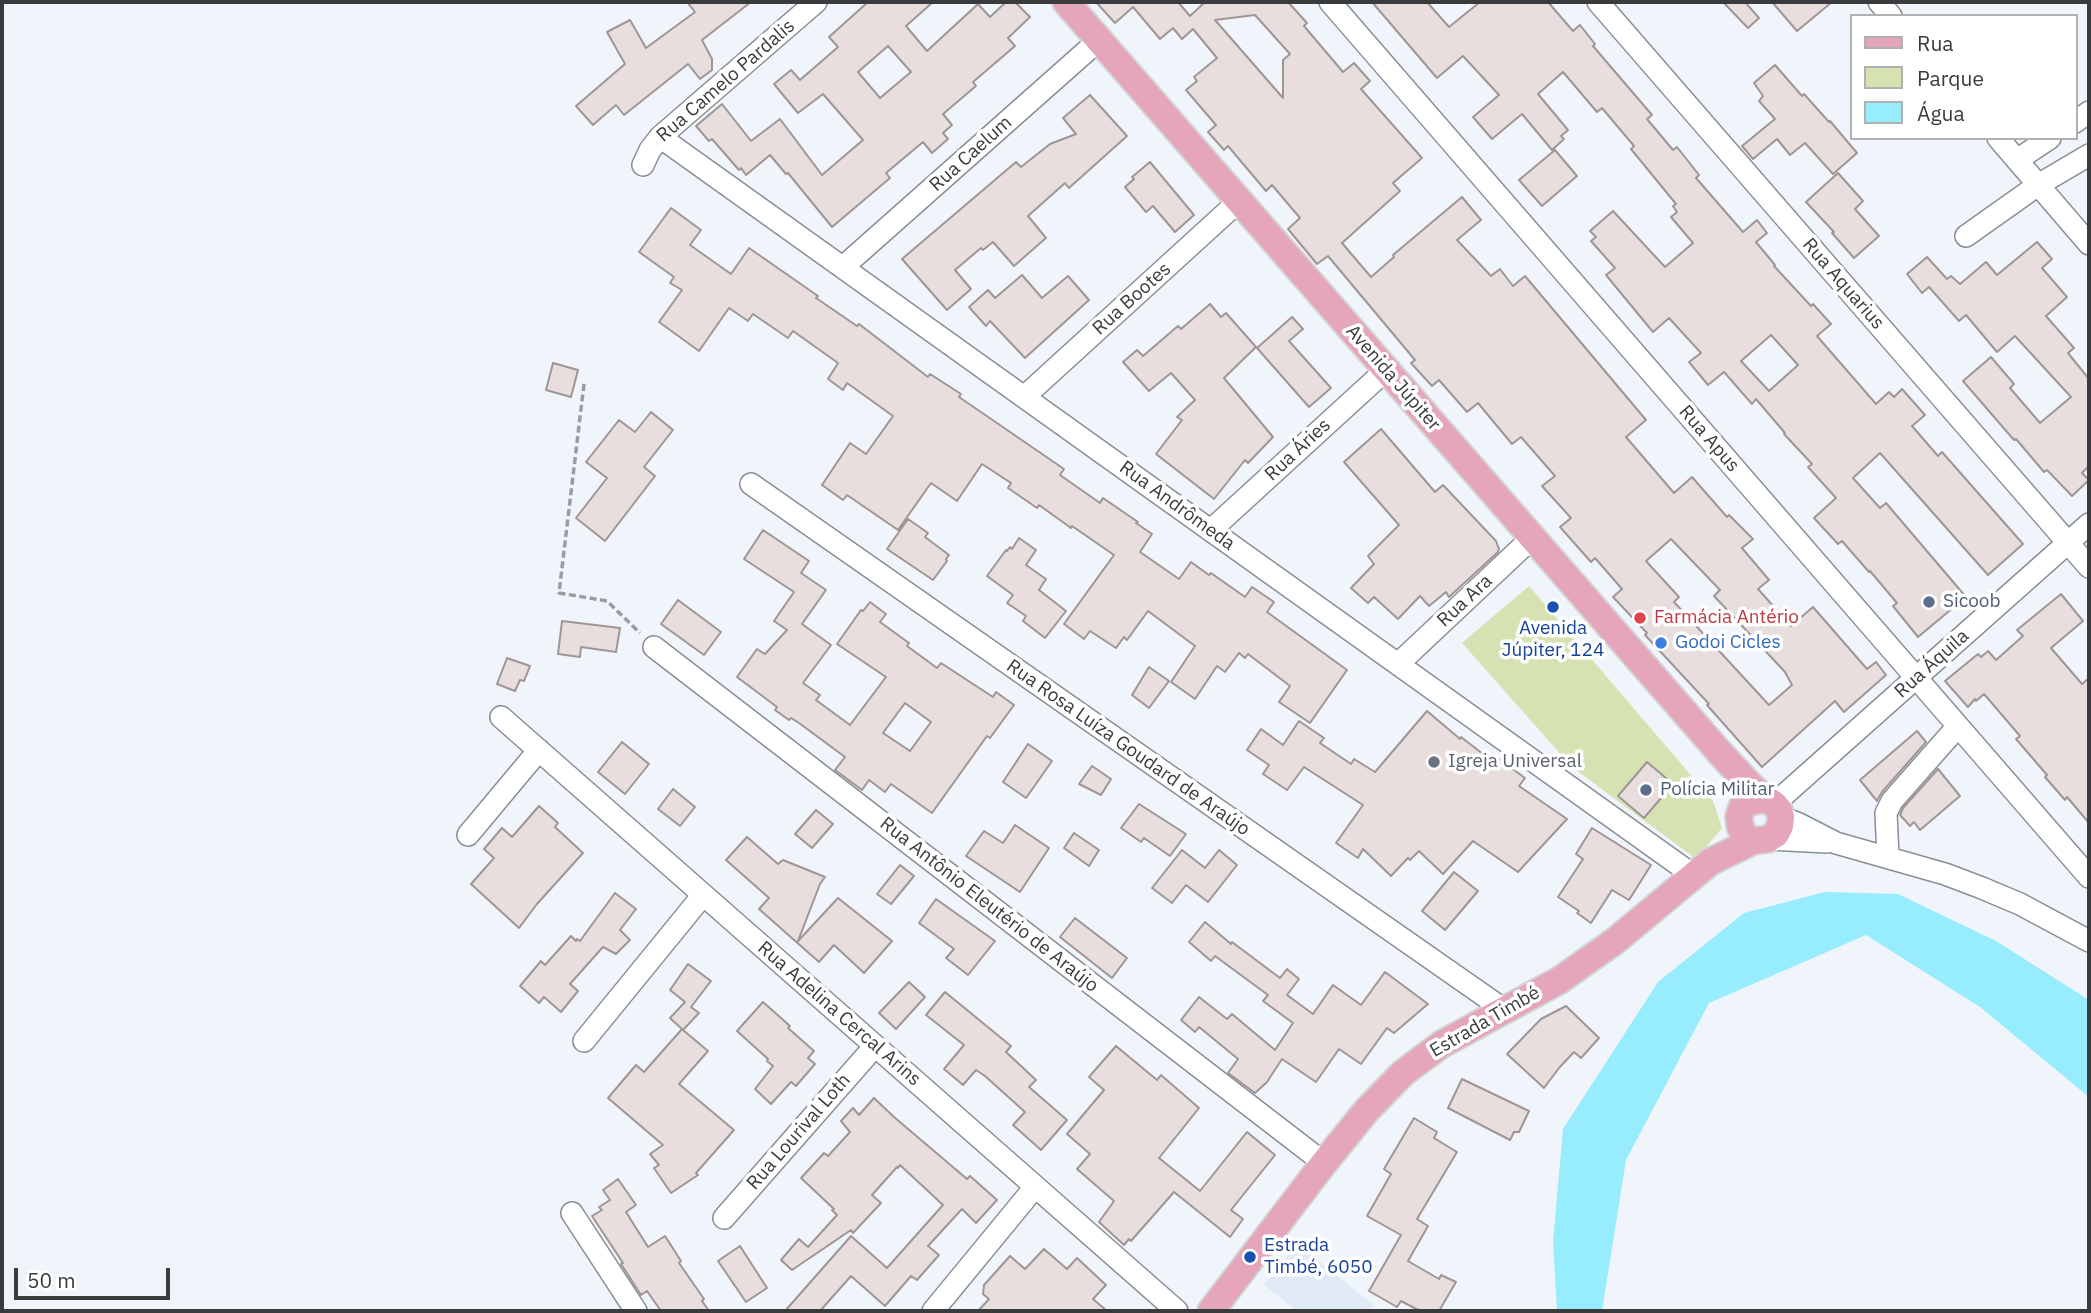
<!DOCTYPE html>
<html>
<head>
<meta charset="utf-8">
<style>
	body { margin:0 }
	#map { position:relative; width:2091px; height:1313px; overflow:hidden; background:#f0f5fc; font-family:"IBM Plex Sans",sans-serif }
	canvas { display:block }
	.frame { position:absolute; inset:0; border:4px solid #393b3d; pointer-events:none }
	.legend { position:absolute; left:1850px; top:14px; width:228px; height:126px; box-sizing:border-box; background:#fff; border:2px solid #b0b1b1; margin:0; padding:9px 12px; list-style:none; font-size:21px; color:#393b3d }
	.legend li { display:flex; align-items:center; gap:14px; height:35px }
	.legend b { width:35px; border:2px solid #b0b1b1 }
	.scale { position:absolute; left:14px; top:1268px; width:156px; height:32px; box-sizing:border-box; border:4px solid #393b3d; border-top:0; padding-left:9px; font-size:21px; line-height:24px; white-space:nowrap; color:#393b3d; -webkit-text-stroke:5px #fff; paint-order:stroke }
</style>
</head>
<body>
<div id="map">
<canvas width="2091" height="1313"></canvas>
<div class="frame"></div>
<ul class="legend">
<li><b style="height:9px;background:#e5a5ba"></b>Rua</li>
<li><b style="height:19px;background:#d7e2b3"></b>Parque</li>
<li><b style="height:19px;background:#97ecfd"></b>Água</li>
</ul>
<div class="scale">50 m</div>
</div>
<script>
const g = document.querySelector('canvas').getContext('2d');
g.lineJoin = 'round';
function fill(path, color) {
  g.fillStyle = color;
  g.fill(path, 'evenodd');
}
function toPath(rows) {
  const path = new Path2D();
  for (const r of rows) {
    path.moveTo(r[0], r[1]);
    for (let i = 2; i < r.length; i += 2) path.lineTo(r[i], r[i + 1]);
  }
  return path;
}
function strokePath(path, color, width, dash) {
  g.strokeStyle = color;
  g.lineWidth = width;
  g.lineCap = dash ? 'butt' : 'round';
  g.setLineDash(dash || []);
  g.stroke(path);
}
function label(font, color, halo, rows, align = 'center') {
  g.font = font + ' "IBM Plex Sans",sans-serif';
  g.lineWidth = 7;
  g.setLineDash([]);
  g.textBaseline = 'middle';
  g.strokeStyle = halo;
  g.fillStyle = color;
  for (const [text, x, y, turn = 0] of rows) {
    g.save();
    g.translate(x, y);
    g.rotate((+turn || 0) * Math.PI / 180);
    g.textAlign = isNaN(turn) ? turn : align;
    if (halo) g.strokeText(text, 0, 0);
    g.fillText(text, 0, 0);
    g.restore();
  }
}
fill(toPath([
	[1297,1244,1374,1305,1368,1311,1297,1311,1264,1285]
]), '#e0eaf7');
fill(toPath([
	[1529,586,1713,801,1722,828,1696,859,1572,767,1462,643]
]), '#d7e2b3');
fill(toPath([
	[1825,892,1898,894,1996,941,2089,1000,2089,1097,1980,1007,1866,935,1709,1003,1626,1160,1602,1311,1557,1311,1553,1242,1563,1129,1658,982,1744,913]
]), '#97ecfd');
const building = toPath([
	[687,2,751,2,702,40,712,59,712,70,700,79,688,64,624,115,616,105,593,125,576,106,625,64,607,32,630,20,646,48,695,12,687,2],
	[868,2,933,2,906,26,927,51,978,4,990,17,1006,2,1015,2,1030,17,1008,38,1015,46,973,82,976,86,943,114,952,125,943,133,948,139,932,153,923,142,886,173,890,178,832,227,788,173,786,174,770,155,746,175,741,168,739,170,712,139,709,141,696,126,722,104,751,141,780,119,822,175,863,140,823,94,798,113,774,84,791,70,800,80,838,47,829,37,868,2],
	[888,46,911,72,880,98,858,72,888,46],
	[1096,2,1178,2,1190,16,1205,2,1288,2,1307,23,1304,26,1343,72,1354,63,1370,81,1361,89,1422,158,1393,183,1400,191,1342,243,1371,277,1394,257,1393,255,1462,197,1481,220,1457,240,1491,276,1500,269,1513,286,1525,276,1646,420,1626,437,1674,493,1692,477,1727,517,1729,515,1753,539,1742,548,1769,580,1758,589,1791,626,1813,607,1867,669,1876,662,1886,675,1844,712,1835,701,1762,767,1707,705,1709,704,1645,635,1647,633,1613,597,1622,589,1595,558,1591,562,1560,527,1571,518,1542,486,1555,476,1521,437,1512,444,1478,403,1467,412,1439,380,1432,386,1411,363,1415,360,1328,256,1317,264,1288,229,1300,218,1272,185,1266,191,1228,146,1224,150,1208,132,1216,125,1186,90,1197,81,1194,77,1217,58,1193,29,1182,39,1173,28,1160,39,1133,7,1115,23,1096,2],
	[1255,15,1290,54,1283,60,1283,98,1215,20,1255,15],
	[1671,539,1720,590,1714,596,1785,672,1792,685,1769,705,1674,602,1679,597,1646,561,1671,539],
	[1372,2,1427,2,1449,27,1480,2,1548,2,1573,31,1580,25,1595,44,1593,46,1652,115,1647,119,1673,150,1677,147,1699,175,1696,178,1743,232,1757,220,1767,233,1756,242,1775,265,1774,266,1811,306,1813,304,1831,324,1817,336,1876,404,1889,392,1894,397,1902,389,1925,415,1912,426,1938,456,1942,452,2023,544,1988,575,1880,453,1853,478,1880,508,1886,503,1966,597,1918,637,1893,606,1897,603,1870,571,1869,572,1842,541,1838,544,1814,518,1836,498,1808,467,1812,464,1784,434,1785,433,1756,399,1752,404,1724,372,1708,385,1689,362,1701,353,1669,318,1653,332,1606,275,1615,268,1591,241,1596,237,1590,231,1613,211,1665,267,1693,243,1671,217,1677,212,1673,206,1676,204,1631,149,1634,146,1602,108,1597,112,1563,72,1538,94,1568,130,1561,136,1564,139,1552,150,1522,114,1492,139,1473,117,1499,95,1463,56,1437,78,1372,2],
	[1771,335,1798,365,1769,391,1741,361,1771,335],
	[1723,2,1745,2,1759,18,1748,28,1723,2],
	[1772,2,1832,2,1797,31,1772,2],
	[1775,65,1802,96,1804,94,1829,122,1830,121,1857,153,1833,174,1805,143,1790,155,1777,139,1753,159,1742,146,1775,119,1759,101,1763,96,1754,83,1775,65],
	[1090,95,1127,136,1069,188,1065,183,1028,216,1046,238,1014,266,993,242,983,250,981,248,955,270,971,289,947,310,902,259,1016,162,1021,167,1050,144,1076,134,1063,118,1090,95],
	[1555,150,1577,176,1542,206,1519,180,1555,150],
	[1150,162,1194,215,1175,232,1153,206,1146,212,1125,187,1134,179,1132,177,1150,162],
	[1838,173,1863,201,1855,209,1879,236,1854,258,1832,233,1834,232,1806,202,1838,173],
	[671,208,701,230,690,245,731,274,749,248,818,296,816,298,857,326,859,324,928,377,930,374,961,394,959,397,1064,469,1060,475,1100,503,1103,498,1138,522,1136,523,1152,534,1140,552,1179,579,1191,562,1209,575,1211,573,1245,597,1252,587,1274,602,1267,612,1347,670,1310,723,1279,702,1290,686,1248,654,1245,658,1239,653,1225,672,1217,666,1195,699,1171,682,1195,646,1148,611,1127,640,1124,637,1116,648,1090,631,1084,639,1064,624,1114,555,1072,526,1071,528,1039,505,1037,508,1008,488,1011,483,982,464,957,501,931,483,898,530,847,495,843,500,822,485,850,443,866,454,893,416,847,383,843,390,828,379,838,363,793,331,788,338,753,314,748,321,729,308,699,351,659,322,682,290,670,283,674,277,639,252,671,208],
	[2037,242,2052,259,2042,268,2067,297,2046,316,2074,348,2068,353,2089,379,2089,466,2082,473,2089,480,2072,496,2047,470,2044,472,2016,439,2014,440,1963,381,1991,357,2014,384,2010,388,2040,423,2071,397,2015,336,1997,352,1966,315,1959,321,1929,287,1922,293,1907,274,1927,257,1947,279,1951,276,1960,284,1986,262,1997,275,2037,242],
	[1022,275,1042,298,1068,276,1089,300,1025,358,990,321,986,326,969,307,988,290,995,298,1022,275],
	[1210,304,1221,317,1226,313,1256,347,1224,378,1273,437,1248,463,1245,460,1214,499,1156,454,1182,420,1177,417,1195,400,1171,373,1149,391,1123,362,1137,350,1143,356,1178,326,1181,329,1210,304],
	[1292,317,1303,329,1289,341,1331,388,1309,407,1257,348,1292,317],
	[553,363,578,370,571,397,546,390,553,363],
	[651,412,673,430,644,467,655,476,605,541,576,518,607,478,586,462,619,420,635,432,651,412],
	[1381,429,1435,492,1443,485,1496,541,1499,549,1498,552,1449,597,1446,592,1429,606,1420,596,1398,619,1374,597,1368,603,1351,588,1374,564,1368,556,1399,525,1344,462,1381,429],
	[908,519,928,533,925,537,949,555,946,559,947,561,933,580,887,549,908,519],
	[763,530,809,561,801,573,826,590,802,624,831,645,803,683,820,695,816,700,850,725,886,677,837,644,861,610,863,611,870,602,886,614,880,622,909,643,907,646,937,668,941,663,993,697,996,692,1014,705,990,738,987,736,932,813,891,784,885,792,869,780,862,790,835,770,845,757,799,723,791,718,789,720,775,710,777,707,737,677,757,649,765,654,787,630,774,621,794,592,744,559,763,530],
	[905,703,931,722,910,751,883,733,905,703],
	[1019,538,1036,550,1026,565,1046,579,1039,590,1066,611,1045,638,1023,621,1026,616,1007,603,1013,595,987,576,1006,550,1007,551,1010,547,1012,549,1019,538],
	[2061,594,2083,621,2051,648,2082,684,2089,678,2089,823,2067,797,2065,800,2045,777,2047,775,2016,739,2020,736,1984,694,1976,701,1975,699,1968,707,1945,681,1978,654,1981,657,1988,651,1996,660,2023,636,2017,630,2061,594],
	[678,600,721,632,704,655,661,624,678,600],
	[562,621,620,628,616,652,581,647,580,657,558,654,562,621],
	[507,658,530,666,524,681,520,680,515,691,497,684,507,658],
	[1149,667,1169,681,1149,708,1132,695,1149,667],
	[1427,711,1460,739,1461,737,1496,764,1499,759,1525,778,1519,786,1567,819,1518,872,1473,841,1443,874,1419,851,1410,860,1408,858,1391,876,1363,849,1358,858,1336,843,1363,805,1304,767,1287,790,1263,774,1269,765,1247,750,1261,729,1283,745,1299,721,1324,738,1320,743,1351,764,1354,759,1375,772,1427,711],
	[1917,731,1926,742,1882,792,1877,801,1860,780,1917,731],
	[622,742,649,764,625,794,598,772,622,742],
	[1028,744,1052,761,1026,798,1003,782,1028,744],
	[1647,762,1673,784,1644,818,1618,796,1647,762],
	[1092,766,1111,779,1101,795,1079,784,1092,766],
	[1938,769,1960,796,1920,830,1914,822,1910,826,1900,815,1903,808,1938,769],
	[673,789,695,807,680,826,658,809,673,789],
	[1139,804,1186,834,1170,856,1144,838,1141,842,1121,828,1139,804],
	[539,806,558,823,555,827,583,853,537,904,519,928,471,884,494,858,484,849,502,828,512,837,539,806],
	[816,810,833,824,812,848,795,834,816,810],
	[1015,825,1049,848,1020,892,966,856,984,831,1003,843,1015,825],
	[1592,828,1651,865,1629,900,1612,890,1591,923,1577,913,1579,911,1558,897,1583,859,1576,854,1592,828],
	[1074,833,1099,850,1089,866,1064,848,1074,833],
	[747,837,778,864,783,860,825,877,820,884,798,941,838,898,892,941,864,973,834,945,819,962,759,909,769,898,726,860,747,837],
	[1182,850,1205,868,1219,850,1237,865,1208,902,1186,885,1172,903,1152,888,1182,850],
	[900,865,914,876,891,904,877,894,900,865],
	[1454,872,1478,891,1445,930,1422,911,1454,872],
	[615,893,636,909,620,930,630,940,616,954,603,947,570,984,578,991,561,1012,544,997,539,1003,520,986,541,961,545,965,571,936,576,941,577,939,580,941,615,893],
	[936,899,995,941,968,975,946,958,954,949,919,923,936,899],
	[1075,918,1127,958,1112,978,1060,937,1075,918],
	[1205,922,1231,944,1232,942,1280,978,1287,969,1299,979,1287,995,1313,1014,1333,985,1361,1005,1385,972,1428,1004,1394,1033,1387,1028,1361,1064,1339,1049,1316,1082,1282,1059,1267,1082,1255,1093,1228,1073,1238,1059,1199,1027,1195,1032,1181,1020,1199,997,1227,1019,1232,1014,1275,1050,1293,1023,1263,1001,1268,995,1215,956,1211,961,1189,942,1205,922],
	[688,964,711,981,691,1007,699,1013,683,1030,708,1051,679,1084,734,1130,696,1173,698,1175,671,1193,654,1168,659,1165,650,1154,663,1145,608,1098,636,1065,644,1072,682,1029,670,1018,685,1002,670,990,688,964],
	[909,982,925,997,896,1029,879,1013,909,982],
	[945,992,1011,1046,1006,1052,1036,1080,1029,1087,1067,1120,1041,1150,1013,1125,1025,1112,985,1076,976,1070,963,1085,944,1069,964,1045,926,1015,945,992],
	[763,1002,790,1026,788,1028,814,1051,808,1058,815,1064,796,1086,791,1082,771,1104,755,1089,773,1066,767,1061,768,1059,737,1031,763,1002],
	[1566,1006,1599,1038,1581,1058,1574,1052,1559,1068,1544,1088,1507,1054,1541,1019,1566,1006],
	[1116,1046,1157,1080,1161,1075,1199,1108,1159,1158,1200,1191,1247,1132,1275,1155,1231,1210,1243,1219,1230,1237,1174,1192,1131,1241,1129,1239,1124,1245,1099,1222,1114,1201,1077,1169,1090,1154,1067,1134,1104,1090,1089,1077,1116,1046],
	[1462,1079,1529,1111,1519,1132,1514,1132,1510,1140,1448,1108,1462,1079],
	[874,1098,894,1117,967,1179,970,1176,997,1200,976,1223,962,1209,928,1246,939,1255,917,1280,911,1276,885,1306,851,1276,820,1311,785,1311,851,1236,887,1268,943,1205,900,1165,898,1168,897,1167,872,1195,881,1203,853,1233,851,1230,792,1270,781,1260,799,1239,808,1247,837,1215,832,1210,834,1209,801,1178,824,1153,828,1156,850,1132,841,1121,853,1108,859,1115,874,1098],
	[1414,1118,1437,1132,1434,1138,1457,1152,1417,1219,1428,1226,1408,1261,1439,1279,1441,1275,1456,1282,1439,1311,1420,1311,1401,1301,1397,1307,1369,1291,1401,1235,1367,1216,1391,1174,1384,1169,1414,1118],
	[618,1179,636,1205,626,1212,648,1247,665,1236,681,1261,679,1263,704,1299,702,1301,709,1311,661,1311,647,1291,641,1295,621,1264,623,1263,592,1216,602,1210,599,1207,610,1200,603,1190,618,1179],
	[740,1246,767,1288,746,1302,718,1261,740,1246],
	[1044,1249,1067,1269,1077,1258,1106,1285,1093,1299,1107,1311,978,1311,989,1299,983,1294,984,1285,1010,1256,1025,1269,1044,1249]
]);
fill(building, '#e8dedd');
strokePath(building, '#9f9595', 2);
const minor = toPath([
	[1330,2,2089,877],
	[1598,2,2089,567],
	[1879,2,1891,16],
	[2075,122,2089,112],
	[660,137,1693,875],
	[1998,138,2089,244],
	[2017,160,2050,138],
	[643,165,650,150,660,137,816,2],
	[1966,236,2038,185,2089,155],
	[843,267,1099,40],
	[1024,397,1239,201],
	[751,484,1506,1011],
	[1211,530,1386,370],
	[654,647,1324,1163],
	[1398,664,1532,538],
	[501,717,1177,1311],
	[1774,804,2089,524],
	[1781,817,1799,824,1836,843,1945,874,1982,888,2020,904,2089,941],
	[468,835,539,750],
	[1768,839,1827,842],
	[1888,857,1886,813,1892,801,1958,726],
	[584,1041,703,895],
	[572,1213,636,1311],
	[724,1218,875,1046],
	[933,1311,1035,1187]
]);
const major = toPath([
	[1066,2,1721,754,1750,785,1766,799,1774,804,1779,810,1781,817,1780,826,1776,834,1768,839,1753,841,1744,835,1740,826,1739,816,1742,807,1749,802,1766,799],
	[1211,1311,1324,1163,1367,1110,1403,1073,1442,1044,1560,980,1615,941,1710,862,1753,841]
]);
strokePath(minor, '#898e95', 24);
strokePath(major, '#d3d4d4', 30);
strokePath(toPath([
	[584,384,559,593,607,601,640,633]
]), '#999ca1', 3.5, [7, 3.5]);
strokePath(minor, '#fff', 21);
strokePath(major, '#e5a5ba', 26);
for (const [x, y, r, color] of [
	[1929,602,7,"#5c6f8a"],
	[1553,607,7,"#1a4fb4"],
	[1640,618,7,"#e0444e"],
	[1661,643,7,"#3f7fe0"],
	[1434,762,7,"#6b7280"],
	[1646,790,7,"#5c6f8a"],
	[1250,1257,7,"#1a4fb4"]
]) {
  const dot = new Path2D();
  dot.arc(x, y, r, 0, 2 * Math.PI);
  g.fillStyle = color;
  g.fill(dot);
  strokePath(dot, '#fff', 2.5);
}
label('19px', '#393b3d', '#fff', [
	["Rua Camelo Pardalis",726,81,-41],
	["Rua Caelum",971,154,-42],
	["Rua Aquarius",1843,284,49],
	["Rua Bootes",1132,299,-42],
	["Avenida Júpiter",1393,378,49],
	["Rua Apus",1709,439,49],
	["Rua Áries",1298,450,-43],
	["Rua Andrômeda",1177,506,36],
	["Rua Ara",1465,601,-43],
	["Rua Áquila",1932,664,-42],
	["Rua Rosa Luíza Goudard de Araújo",1128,748,35],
	["Rua Antônio Eleutério de Araújo",989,905,38],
	["Rua Adelina Cercal Arins",839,1014,41],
	["Estrada Timbé",1485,1022,-30],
	["Rua Lourival Loth",799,1132,-49]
]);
label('19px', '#4e5e75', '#fff', [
	["Sicoob",1943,602],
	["Polícia Militar",1660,790]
], 'left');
label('19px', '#be3a42', '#fff', [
	["Farmácia Antério",1654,618]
], 'left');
label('19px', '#164399', '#fff', [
	["Avenida",1553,629],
	["Júpiter, 124",1553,651],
	["Estrada",1264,1246,"left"],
	["Timbé, 6050",1264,1268,"left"]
]);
label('19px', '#366cbe', '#fff', [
	["Godoi Cicles",1675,643]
], 'left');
label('19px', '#5b616d', '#fff', [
	["Igreja Universal",1448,762]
], 'left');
</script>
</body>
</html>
